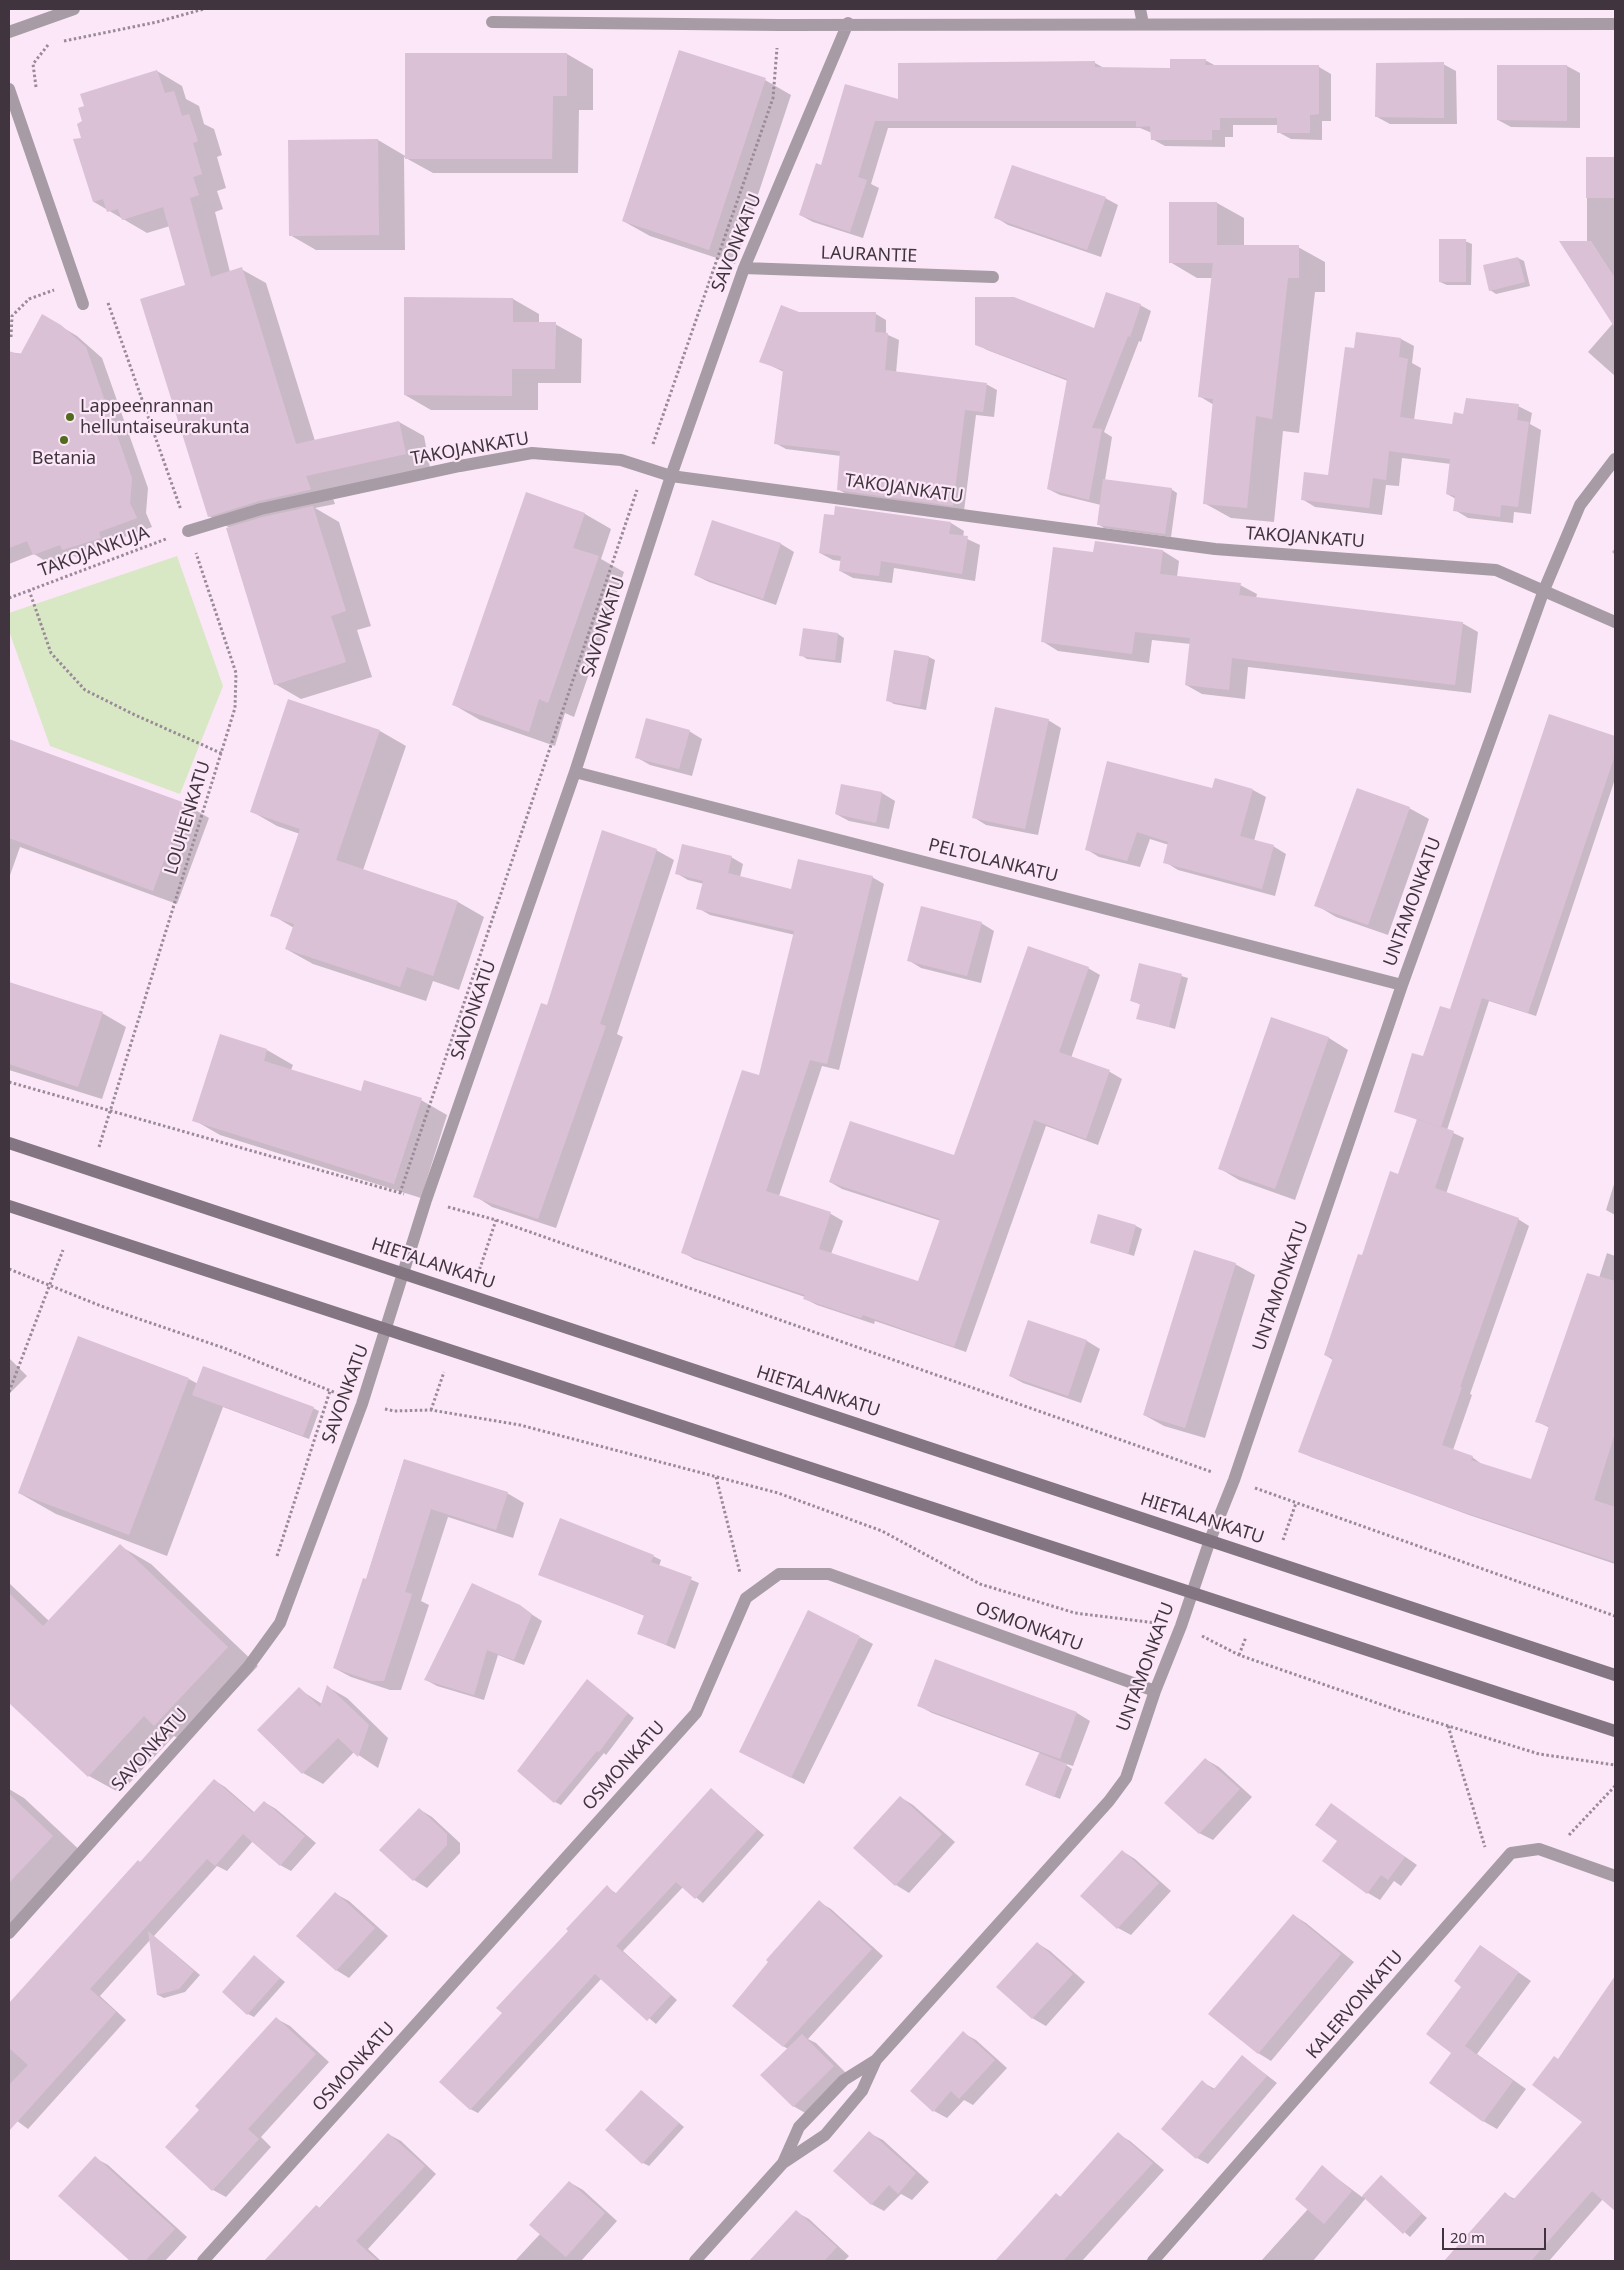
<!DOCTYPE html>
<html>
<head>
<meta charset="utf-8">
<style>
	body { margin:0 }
	#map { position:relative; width:1624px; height:2270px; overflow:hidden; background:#fce7f8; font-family:"Noto Sans",sans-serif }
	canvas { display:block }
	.frame { position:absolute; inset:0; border:10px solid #40353e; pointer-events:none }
	.scale { position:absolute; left:1442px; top:2228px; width:104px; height:22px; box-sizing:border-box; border:2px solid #40353e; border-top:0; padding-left:6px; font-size:15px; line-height:18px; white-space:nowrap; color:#40353e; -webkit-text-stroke:4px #fce7f8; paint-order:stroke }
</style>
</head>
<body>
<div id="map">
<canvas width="1624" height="2270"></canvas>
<div class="frame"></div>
<div class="scale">20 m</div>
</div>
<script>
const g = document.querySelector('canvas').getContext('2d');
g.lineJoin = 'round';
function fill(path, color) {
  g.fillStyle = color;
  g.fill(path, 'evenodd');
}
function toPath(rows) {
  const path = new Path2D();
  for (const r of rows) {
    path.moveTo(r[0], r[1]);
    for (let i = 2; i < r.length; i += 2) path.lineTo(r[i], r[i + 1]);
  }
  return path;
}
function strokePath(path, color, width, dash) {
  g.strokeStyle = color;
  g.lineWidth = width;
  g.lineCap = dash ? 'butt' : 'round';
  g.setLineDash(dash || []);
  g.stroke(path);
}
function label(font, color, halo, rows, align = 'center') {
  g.font = font + ' "Noto Sans",sans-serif';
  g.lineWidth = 4.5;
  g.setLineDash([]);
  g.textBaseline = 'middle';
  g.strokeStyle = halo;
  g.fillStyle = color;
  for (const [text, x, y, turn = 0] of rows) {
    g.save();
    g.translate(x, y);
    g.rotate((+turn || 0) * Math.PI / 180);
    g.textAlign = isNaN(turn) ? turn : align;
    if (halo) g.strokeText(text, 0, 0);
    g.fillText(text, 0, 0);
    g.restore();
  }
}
fill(toPath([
	[177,556,223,686,180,794,50,746,9,631,9,613]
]), '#d8e7c4');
fill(toPath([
	[567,54,593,69,593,110,579,110,578,173,433,173,404,157,405,250,316,250,290,235,290,141,378,140,407,157],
	[1205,60,1216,66,1319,67,1331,74,1331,121,1322,121,1322,140,1291,139,1278,132,1278,125,1233,125,1233,137,1225,137,1225,147,1165,146,1152,139,1152,133,1140,128,888,128,871,184,879,188,863,238,813,222,800,215,822,166,846,85,899,100,1095,63,1104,68,1172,69],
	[1443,64,1456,71,1457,124,1390,124,1377,117],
	[1567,66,1580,73,1580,128,1511,127,1498,120],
	[157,71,182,86,186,99,199,106,204,124,214,129,222,155,217,157,226,188,217,191,223,209,215,212,230,272,241,269,266,283,315,441,399,422,424,436,430,468,330,490,335,504,315,508,339,522,371,626,357,630,372,677,301,699,275,684,230,528,209,516,186,286,170,226,147,233,94,202,82,138],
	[765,80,791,95,735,264,650,236,623,221],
	[1587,158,1615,158,1615,298,1607,303,1587,242],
	[1105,198,1118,205,1101,257,1008,225,995,217],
	[1217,203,1244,218,1244,247,1298,247,1325,262,1325,292,1315,292,1299,433,1283,431,1274,522,1231,518,1204,503,1214,405,1199,396,1212,278,1197,278,1170,262],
	[1465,241,1472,244,1471,285,1447,285,1440,282],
	[1518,258,1524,261,1530,286,1496,294,1490,290],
	[513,299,539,314,539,323,555,324,582,339,581,383,538,383,538,410,431,410,405,395],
	[1140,305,1151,311,1141,342,1139,341,1104,432,1112,437,1105,480,1171,489,1177,493,1171,537,1104,528,1098,524,1101,505,1060,495,1048,489,1068,381,987,350,976,344,1095,330],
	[799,313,876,314,886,320,886,334,899,340,896,373,986,384,997,390,994,417,976,415,964,511,849,496,838,489,841,456,786,449,775,443,784,372,761,361],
	[42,315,77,336,102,358,148,488,146,513,152,527,114,541,116,547,79,559,72,555,50,564,34,554,9,564,9,352,23,354],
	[1615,321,1615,376,1588,352],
	[1358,333,1401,339,1414,346,1412,363,1421,368,1414,420,1453,425,1465,415,1518,406,1532,413,1530,424,1541,430,1531,514,1514,512,1513,523,1468,518,1455,510,1456,499,1447,494,1451,464,1402,458,1399,486,1386,485,1382,515,1315,507,1302,499,1329,476],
	[527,494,585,514,611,529,601,559,624,572,574,717,565,713,555,746,480,720,454,705],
	[713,522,781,544,794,552,776,605,709,582,695,575],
	[951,523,964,531,963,537,980,545,975,581,894,568,892,583,853,578,840,571,841,561,833,560,820,553],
	[1096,542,1163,551,1179,561,1177,577,1240,585,1257,594,1256,598,1462,623,1478,632,1471,693,1248,667,1245,699,1202,694,1186,685,1191,644,1152,640,1149,663,1058,651,1042,641,1094,553],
	[1615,548,1615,555,1612,552],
	[804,630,838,634,844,638,841,663,807,659,801,655],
	[895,652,929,657,935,660,926,710,894,704,887,700],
	[1550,716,1615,737,1615,779,1536,1016,1489,1001,1447,1130,1464,1138,1446,1194,1518,1219,1529,1226,1470,1394,1472,1395,1453,1450,1472,1457,1483,1465,1532,1481,1550,1428,1536,1421,1599,1278,1607,1253,1615,1256,1615,1564,1469,1515,1311,1457,1300,1451,1333,1360,1325,1355,1362,1257,1399,1175,1418,1120,1395,1111,1451,1011],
	[1048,720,1061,728,1038,835,986,825,973,817],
	[380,731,406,746,363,870,458,902,484,917,459,990,433,981,426,1001,313,964,286,949,294,928,272,915,300,834,277,826,251,811],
	[689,731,702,739,692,776,650,765,636,757],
	[9,740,185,804,209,818,177,904,20,847,9,878],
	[842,786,882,793,895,801,889,829,849,821,836,814],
	[1213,790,1253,790,1266,797,1254,841,1273,846,1286,854,1275,896,1178,870,1165,862,1169,845,1150,839,1140,867,1099,857,1086,849],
	[1409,808,1429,819,1388,935,1336,917,1316,905],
	[656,850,674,860,617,1034,623,1037,556,1228,492,1207,475,1196,548,1007],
	[731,857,743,864,740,877,792,890,872,877,884,884,839,1070,822,1066,779,1196,831,1214,843,1221,831,1254,919,1283,941,1221,842,1189,830,1182,955,1157,1088,968,1100,975,1071,1058,1110,1072,1122,1079,1098,1145,1046,1126,966,1352,875,1321,874,1324,817,1305,805,1299,805,1297,694,1259,682,1252,760,1077,795,935,710,915,698,908,704,884,688,880,676,873],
	[981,923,994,931,981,983,921,968,908,960],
	[1140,964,1188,978,1175,1029,1138,1018,1141,1005,1131,1000],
	[9,983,102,1013,126,1027,102,1099,9,1070],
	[1272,1018,1329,1038,1348,1050,1295,1200,1239,1180,1219,1168],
	[267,1050,293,1065,291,1070,362,1093,421,1100,447,1115,421,1198,220,1135,194,1120],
	[1615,1181,1615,1215,1606,1210],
	[1136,1226,1142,1229,1134,1256,1091,1242],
	[1235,1264,1255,1275,1205,1438,1164,1426,1144,1415],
	[1029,1322,1087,1341,1100,1349,1081,1403,1023,1383,1010,1376],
	[9,1358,27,1376,9,1394],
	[189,1379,198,1384,313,1408,319,1411,309,1439,223,1407,167,1556,56,1514,19,1493],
	[404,1460,507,1493,524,1503,513,1538,448,1517,421,1601,429,1605,401,1690,390,1690,351,1677,334,1668,366,1580],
	[120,1546,151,1564,258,1666,186,1742,174,1736,120,1793,89,1776,9,1701,9,1583,49,1621],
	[653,1556,661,1560,659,1566,699,1583,675,1649,638,1633,645,1616,540,1574],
	[519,1606,542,1621,524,1665,498,1655,484,1700,437,1686,426,1680],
	[860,1637,873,1644,804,1784,741,1752],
	[936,1661,1077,1713,1090,1721,1073,1766,1063,1763,1072,1769,1060,1799,1033,1788,1040,1753,932,1713,919,1706],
	[587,1680,634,1718,606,1755,604,1753,561,1805,555,1802],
	[328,1687,347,1698,388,1738,378,1768,354,1752,323,1784,303,1773,259,1730,299,1689,322,1704],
	[1205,1759,1219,1767,1252,1797,1213,1840,1199,1833],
	[214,1780,225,1787,255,1813,264,1802,276,1809,316,1843,291,1871,280,1865,253,1841,227,1871,217,1866,154,1936,200,1975,185,1992,164,1998,158,1995,150,1940,100,1996,126,2020,28,2129,9,2115,9,2005,64,1943,141,1863],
	[9,1789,24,1798,86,1856,9,1939],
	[711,1789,764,1835,703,1903,683,1887,623,1951,677,2000,656,2024,602,1978,478,2113,470,2109,504,2013,607,1887,617,1894],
	[900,1797,913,1805,955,1842,909,1893,896,1885,854,1848],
	[1331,1805,1417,1865,1401,1886,1394,1881,1380,1900,1368,1893,1339,1840],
	[419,1809,432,1817,460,1843,460,1853,427,1888,414,1880,381,1850],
	[1122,1851,1135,1859,1171,1891,1131,1935,1118,1928],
	[336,1894,349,1901,388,1936,349,1978,336,1970],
	[819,1902,831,1909,883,1956,808,2039,816,2043,847,2074,807,2114,793,2106,788,2049,783,2046],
	[1293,1915,1306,1923,1354,1962,1271,2061,1258,2053],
	[1037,1943,1050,1951,1085,1982,1046,2026,1032,2018],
	[1481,1946,1531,1981,1477,2054,1526,2089,1497,2129,1483,2121,1453,2052,1463,1987],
	[254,1956,285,1982,254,2017,248,2014],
	[1615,1978,1615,2210,1603,2199,1549,2261,1451,2261,1505,2194,1515,2199,1584,2122,1559,2060],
	[277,2019,290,2026,329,2062,261,2137,271,2147,226,2197,213,2190,201,2110],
	[963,2033,976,2040,1007,2068,973,2105,964,2100,947,2118,934,2111],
	[1242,2056,1277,2083,1208,2164,1197,2158,1202,2082,1215,2089],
	[642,2091,684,2127,649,2166,643,2163],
	[869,2133,883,2140,929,2182,912,2200,901,2194,884,2211,871,2204],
	[388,2134,401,2141,436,2174,368,2249,381,2261,270,2261],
	[1118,2134,1130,2141,1164,2170,1082,2261,997,2261,1056,2195,1061,2197],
	[95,2158,108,2165,187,2237,165,2261,132,2261,60,2196],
	[1322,2167,1362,2197,1381,2177,1427,2218,1410,2237,1366,2198,1313,2261,1261,2261,1308,2209],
	[569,2182,583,2190,617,2221,581,2261,515,2261,541,2233],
	[796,2212,809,2219,849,2256,844,2261,760,2261,755,2257]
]), '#0003');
fill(toPath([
	[679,50,766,78,709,250,622,221],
	[405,53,567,53,567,96,553,96,552,159,405,159],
	[1170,59,1206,59,1205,65,1319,65,1319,114,1310,115,1310,133,1277,133,1277,118,1220,118,1220,130,1212,130,1212,140,1151,140,1150,126,1136,127,1136,121,875,121,858,177,867,180,850,232,799,215,816,163,821,165,845,84,898,99,898,63,1095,61,1095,67,1170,68],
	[1444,62,1444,118,1375,117,1376,63],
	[1497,65,1567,65,1567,121,1497,120],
	[157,70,165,93,174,91,182,116,189,114,198,141,193,143,202,174,193,177,199,195,190,198,211,277,242,267,296,444,399,421,406,454,306,476,311,489,309,490,259,501,208,517,140,299,185,285,163,207,122,220,118,209,107,212,103,199,93,202,73,139,81,138,77,124,82,121,78,108,84,106,80,94],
	[378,139,379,235,289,236,288,140],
	[1586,157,1615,157,1615,198,1586,198],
	[1012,165,1106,197,1087,250,994,218],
	[1169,202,1217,202,1217,245,1299,245,1299,278,1288,278,1272,419,1256,416,1247,508,1203,504,1213,399,1198,397,1213,263,1169,263],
	[1439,239,1466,239,1466,282,1439,282],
	[1559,241,1591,241,1615,278,1615,328],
	[1518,257,1525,282,1489,291,1483,265],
	[1106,292,1141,304,1130,337,1128,336,1092,428,1102,429,1089,500,1047,489,1067,379,975,345,975,297,1014,297,1094,328],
	[404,297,513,298,513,322,556,322,555,369,512,369,512,396,404,395],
	[781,305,799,312,876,312,875,332,888,333,885,370,987,383,983,412,965,410,953,506,837,490,840,451,774,444,783,370,759,362],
	[42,314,61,325,86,347,132,478,130,503,137,518,99,532,101,538,62,550,60,545,33,555,27,541,9,548,9,351,20,355],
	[1356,332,1401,338,1399,357,1408,359,1400,417,1452,424,1454,412,1463,414,1466,398,1519,404,1517,420,1529,422,1518,507,1501,505,1500,517,1453,511,1455,496,1446,494,1450,459,1389,451,1386,480,1373,478,1369,508,1301,500,1304,472,1328,475,1345,347,1354,348],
	[1103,479,1172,488,1165,534,1097,525],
	[526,492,585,513,573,548,599,556,548,703,539,699,529,732,452,705],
	[313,506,346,611,331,616,346,662,274,685,226,528,263,517],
	[835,506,951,522,949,534,968,536,962,574,881,561,879,576,839,571,841,556,819,553,824,514,834,515],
	[712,520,781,543,763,599,694,575],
	[1095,541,1163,550,1160,574,1241,583,1239,595,1463,622,1455,685,1232,658,1229,690,1185,685,1190,638,1135,632,1132,654,1041,642,1053,547,1093,552],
	[803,628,838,633,835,660,799,656],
	[894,650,929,656,920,707,886,701],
	[288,699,380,730,336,860,458,901,433,976,407,967,400,987,285,949,294,924,270,916,300,829,250,812],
	[995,707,1049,719,1025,829,972,818],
	[1549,714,1615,736,1615,755,1528,1013,1482,998,1441,1127,1394,1112,1412,1053,1423,1056,1440,1006,1450,1009],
	[646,718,690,730,679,769,635,758],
	[9,739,185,803,153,891,9,838],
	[1107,761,1212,788,1215,778,1253,789,1240,836,1274,845,1262,889,1163,863,1168,842,1137,832,1127,861,1085,850],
	[841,784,882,792,876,823,835,814],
	[1357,788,1410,807,1368,925,1314,906],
	[602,830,657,849,600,1024,606,1026,538,1219,473,1197,541,1003,547,1005],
	[682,844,732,856,728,873,791,889,798,859,873,876,827,1064,810,1060,766,1191,831,1212,819,1249,918,1281,940,1219,829,1182,850,1121,954,1155,1028,946,1089,967,1059,1052,1110,1070,1086,1139,1034,1120,954,1347,863,1315,861,1318,803,1299,805,1295,681,1253,742,1070,759,1075,794,931,696,909,703,881,675,874],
	[921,906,982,922,967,976,907,961],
	[1139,963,1182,974,1169,1027,1136,1019,1140,1004,1130,1001],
	[9,982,103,1012,78,1087,9,1064],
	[1271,1017,1329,1037,1275,1189,1218,1169],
	[220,1034,267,1049,264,1061,361,1091,364,1080,422,1098,394,1184,192,1121],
	[1417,1119,1454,1131,1435,1188,1519,1218,1460,1387,1462,1387,1442,1445,1473,1456,1471,1460,1531,1479,1549,1426,1535,1422,1587,1273,1615,1281,1615,1433,1594,1500,1615,1507,1615,1562,1457,1510,1298,1452,1333,1358,1324,1355,1358,1254,1362,1255,1390,1171,1398,1174],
	[1098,1214,1136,1225,1128,1254,1090,1243],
	[1194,1250,1236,1263,1185,1428,1143,1415],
	[1028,1320,1087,1340,1068,1396,1009,1376],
	[78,1336,189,1378,129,1535,18,1493],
	[203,1366,314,1407,303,1436,192,1395],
	[404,1459,508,1492,496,1530,431,1509,405,1592,412,1594,384,1681,372,1681,333,1668,363,1578,366,1579],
	[560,1518,654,1555,651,1562,692,1577,666,1645,637,1634,644,1615,538,1575],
	[120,1544,228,1647,154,1726,144,1716,88,1777,9,1703,9,1593,43,1626],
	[472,1583,520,1605,532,1614,514,1660,487,1650,474,1695,424,1680],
	[808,1610,860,1636,791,1778,739,1752],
	[935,1659,1077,1712,1060,1759,917,1706],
	[587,1679,628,1713,599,1752,597,1751,554,1803,517,1771],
	[327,1685,369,1725,358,1757,338,1738,302,1774,257,1730,299,1687,320,1707],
	[1039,1753,1067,1764,1054,1797,1025,1785],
	[1205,1758,1240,1789,1199,1834,1164,1803],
	[214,1779,253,1813,264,1801,305,1836,280,1866,243,1834,215,1866,207,1859,90,1989,116,2012,9,2131,9,2085,28,2065,9,2048,9,2003,138,1860,140,1862],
	[711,1788,757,1830,695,1899,676,1882,616,1946,671,1995,647,2021,595,1974,470,2110,439,2082,502,2013,496,2008,568,1931,566,1929,607,1885,615,1894],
	[9,1794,53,1836,9,1883],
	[900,1796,942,1834,895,1886,853,1848],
	[1331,1803,1405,1857,1388,1880,1381,1875,1367,1894,1322,1861,1337,1841,1315,1825],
	[419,1808,447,1834,447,1845,413,1881,379,1850],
	[1122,1850,1159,1883,1117,1929,1080,1896],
	[335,1892,375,1928,336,1971,296,1936],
	[819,1900,872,1949,783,2047,732,2006,768,1962,766,1960],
	[1293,1914,1341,1954,1258,2054,1208,2014],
	[148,1931,194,1971,179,1989,157,1995],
	[1037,1942,1073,1974,1032,2019,996,1987],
	[1480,1945,1519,1972,1465,2046,1513,2081,1483,2122,1429,2083,1451,2053,1426,2034,1461,1987,1454,1981],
	[254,1955,280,1978,247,2015,222,1992],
	[1615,1976,1615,2211,1592,2191,1531,2261,1444,2261,1505,2192,1513,2200,1582,2122,1532,2085,1554,2056,1558,2059],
	[276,2017,316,2054,248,2129,259,2139,212,2191,165,2147,199,2110,195,2106],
	[963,2031,995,2060,959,2099,951,2091,933,2112,910,2091],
	[802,2034,834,2066,793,2107,760,2075],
	[1242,2055,1267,2076,1196,2159,1161,2129,1202,2080,1213,2090],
	[641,2090,679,2123,642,2164,605,2130],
	[869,2131,916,2173,898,2194,889,2185,871,2205,833,2171],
	[1118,2132,1153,2163,1063,2261,995,2261,1056,2193,1060,2197],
	[388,2133,425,2166,356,2241,378,2261,264,2261,316,2205,320,2208],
	[95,2156,175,2229,145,2261,130,2261,58,2196],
	[1322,2165,1352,2191,1324,2224,1295,2199],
	[1381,2175,1422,2213,1403,2234,1362,2196],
	[569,2181,605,2213,566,2257,529,2225],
	[796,2210,837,2247,824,2261,749,2261]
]), '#dbc1d6');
strokePath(toPath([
	[64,41,157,22,204,9],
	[36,87,33,64,48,45],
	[108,303,181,510],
	[11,337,12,316,29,299,54,290],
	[653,444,773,98,777,48],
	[29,590,51,653,85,690,135,715,223,754],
	[9,598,166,539],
	[9,1082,404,1194],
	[99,1147,235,708,236,673,196,553],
	[400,1193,637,490],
	[448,1207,496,1220,1212,1472],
	[9,1269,101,1306,224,1348,341,1395],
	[478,1274,496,1220],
	[9,1392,63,1250],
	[385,1409,394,1411,431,1410,520,1425,778,1493,882,1531,980,1584,1075,1613,1156,1623],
	[431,1410,444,1372],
	[716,1477,740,1573],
	[1255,1488,1615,1616],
	[1283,1540,1296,1503],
	[277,1556,330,1391],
	[1202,1636,1239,1655,1403,1712,1539,1754,1615,1765],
	[1239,1655,1246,1637],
	[1448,1726,1485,1847],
	[1569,1835,1615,1786]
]), '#9a8a97', 3, [2.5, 2.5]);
strokePath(toPath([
	[9,89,83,304]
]), '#a79ca5', 12);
strokePath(toPath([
	[1140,9,1143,24],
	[492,22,779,25,1615,24],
	[744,268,993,277],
	[188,531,261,509,460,466,532,453,621,460,671,476,1215,549,1496,570,1615,622],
	[575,772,1402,985],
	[9,1933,248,1667,280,1623,362,1404,426,1200,575,772,671,476,744,268,848,23],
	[876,2060,862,2091,825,2135,783,2163,799,2127,844,2080,876,2060,1109,1801,1126,1778,1155,1691,1181,1626,1210,1540,1234,1480,1402,985,1544,590,1580,505,1615,459],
	[203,2261,696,1713,746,1598,779,1574,829,1574,1155,1691],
	[695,2261,783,2163],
	[1153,2261,1511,1853,1539,1849,1615,1876]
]), '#a79ca5', 12);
strokePath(toPath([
	[9,32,74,9]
]), '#a79ca5', 12);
strokePath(toPath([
	[9,1143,1615,1675],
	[9,1206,1615,1731]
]), '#847582', 12);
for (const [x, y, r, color] of [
	[70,417,5,"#516c1e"],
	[64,440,5,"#516c1e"]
]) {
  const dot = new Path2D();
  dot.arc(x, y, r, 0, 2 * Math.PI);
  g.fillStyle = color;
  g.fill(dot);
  strokePath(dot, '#fce7f8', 2);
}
label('18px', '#40353e', '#fce7f8', [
	["SAVONKATU",737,243,-68],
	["LAURANTIE",869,255,2],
	["TAKOJANKATU",470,449,-10],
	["TAKOJANKATU",904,489,8],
	["TAKOJANKATU",1305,538,4],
	["TAKOJANKUJA",94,552,-20],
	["SAVONKATU",604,627,-72],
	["LOUHENKATU",188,818,-73],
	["PELTOLANKATU",993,861,14],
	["UNTAMONKATU",1413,902,-70],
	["SAVONKATU",474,1010,-71],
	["HIETALANKATU",433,1264,18],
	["UNTAMONKATU",1281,1286,-71],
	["HIETALANKATU",818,1392,18],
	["SAVONKATU",346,1394,-70],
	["HIETALANKATU",1202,1519,18],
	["OSMONKATU",1029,1627,20],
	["UNTAMONKATU",1146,1667,-70],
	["SAVONKATU",150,1750,-48],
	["OSMONKATU",624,1766,-48],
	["KALERVONKATU",1355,2005,-49],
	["OSMONKATU",354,2067,-48]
]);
label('18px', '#40353e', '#fce7f8', [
	["Lappeenrannan",80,407],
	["helluntaiseurakunta",80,428],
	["Betania",64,459,"center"]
], 'left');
</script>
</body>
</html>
